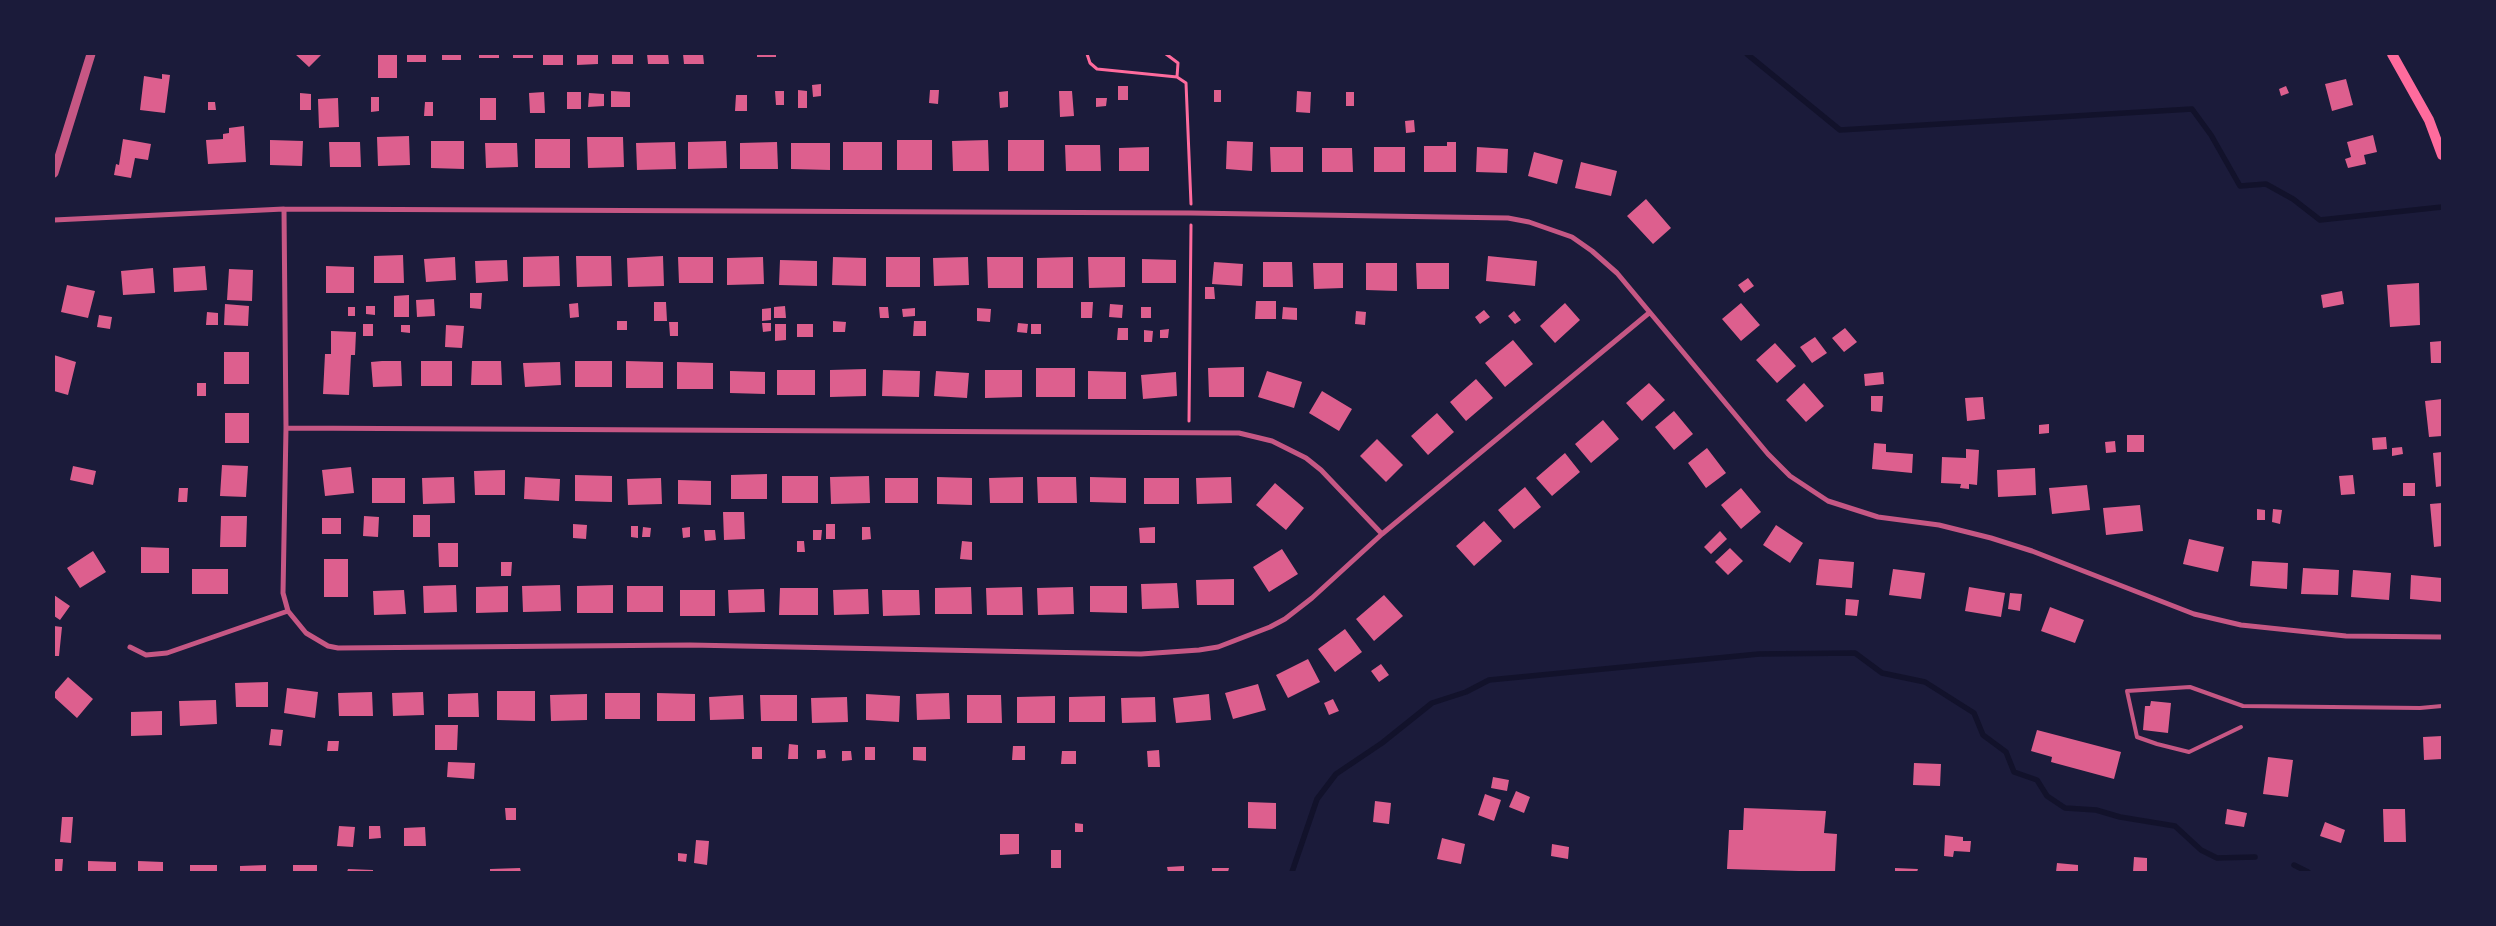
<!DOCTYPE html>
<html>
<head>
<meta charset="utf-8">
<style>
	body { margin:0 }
	#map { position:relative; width:2496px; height:926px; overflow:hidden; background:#1b1b3a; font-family:Inter,sans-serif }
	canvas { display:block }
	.frame { position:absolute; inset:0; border:55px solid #1b1b3a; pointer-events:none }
</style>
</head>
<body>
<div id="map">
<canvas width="2496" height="926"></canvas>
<div class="frame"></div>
</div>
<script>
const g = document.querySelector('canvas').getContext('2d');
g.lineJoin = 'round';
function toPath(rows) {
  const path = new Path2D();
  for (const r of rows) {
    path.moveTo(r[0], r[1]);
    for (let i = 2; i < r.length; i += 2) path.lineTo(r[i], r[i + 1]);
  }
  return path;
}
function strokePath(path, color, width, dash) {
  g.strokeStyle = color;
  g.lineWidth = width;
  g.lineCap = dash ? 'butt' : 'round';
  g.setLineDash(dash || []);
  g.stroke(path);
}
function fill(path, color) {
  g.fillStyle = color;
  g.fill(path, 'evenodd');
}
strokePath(toPath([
	[1747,54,1840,130,2192,109,2211,135,2240,186,2266,184,2293,199,2320,220,2442,207],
	[2294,865,2308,872],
	[1292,872,1317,799,1336,774,1382,743,1432,703,1466,692,1489,680,1759,654,1855,653,1882,673,1925,682,1974,713,1983,735,2006,752,2014,772,2037,780,2047,796,2065,808,2096,810,2120,817,2175,826,2201,850,2217,858,2255,857]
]), '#12122b', 5.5);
fill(toPath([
	[295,54,322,54,309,67],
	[378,54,397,54,397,78,378,78],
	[407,54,426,54,426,62,407,62],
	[442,54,461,54,461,60,442,60],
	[479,54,499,54,499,58,479,58],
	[513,54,533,54,533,58,513,58],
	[543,54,563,54,563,65,543,65],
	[577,54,598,54,598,64,577,65],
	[612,54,633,54,633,64,612,64],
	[647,54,668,54,669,64,648,64],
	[683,54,703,54,704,64,684,64],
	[757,54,776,54,776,57,757,57],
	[162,74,170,75,165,113,140,110,144,76,162,79],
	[2346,79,2353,105,2332,111,2325,84],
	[821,84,821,96,813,97,812,85],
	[1118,86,1128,86,1128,100,1118,100],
	[2286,86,2289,93,2281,96,2279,89],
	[798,90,807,91,807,108,798,108],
	[930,90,939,90,938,104,929,103],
	[1214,90,1221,90,1221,102,1214,102],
	[611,91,630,92,630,107,611,107],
	[775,91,784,91,784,105,776,105],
	[1008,91,1008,107,1000,108,999,92],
	[1059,91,1072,91,1074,116,1060,117],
	[1297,91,1311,92,1310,113,1296,112],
	[544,92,545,113,530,113,529,93],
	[567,92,581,92,581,109,567,109],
	[1346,92,1354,92,1354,106,1346,106],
	[300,93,311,94,311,110,300,110],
	[589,93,604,94,604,106,588,107],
	[736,95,747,95,747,111,735,111],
	[371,97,379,97,379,111,371,112],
	[338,98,339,127,319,128,318,99],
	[480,98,496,98,496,120,480,120],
	[1096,98,1107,98,1106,106,1096,107],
	[208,102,215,102,216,110,208,110],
	[425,102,433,102,433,116,424,116],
	[1414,120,1415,132,1406,133,1405,121],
	[244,126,246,162,208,164,206,140,223,139,223,134,229,133,229,128],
	[2373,135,2377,152,2364,155,2366,164,2348,168,2345,159,2351,157,2347,142],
	[409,136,410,165,378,166,377,137],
	[587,137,623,137,624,167,588,168],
	[123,139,151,144,148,160,135,158,131,178,114,175,116,164,119,165],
	[535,139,570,139,570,168,535,168],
	[270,140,303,141,302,166,270,165],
	[897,140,932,140,932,170,897,170],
	[988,140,989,171,953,171,952,141],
	[1008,140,1044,140,1044,171,1008,171],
	[431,141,464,141,464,169,431,168],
	[726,141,727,168,688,169,688,142],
	[1227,141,1253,142,1252,171,1226,169],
	[329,142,360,142,361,167,330,167],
	[675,142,676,169,637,170,636,143],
	[777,142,778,169,740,169,740,143],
	[843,142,882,142,882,170,843,170],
	[1447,142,1456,142,1456,172,1424,172,1424,146,1447,146],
	[485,143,517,143,518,167,486,168],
	[791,143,830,143,830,170,791,169],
	[1065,145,1100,145,1101,171,1066,171],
	[1149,147,1149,171,1119,171,1119,148],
	[1270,147,1303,147,1303,172,1271,172],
	[1374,147,1405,147,1405,172,1374,172],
	[1477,147,1508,149,1507,173,1476,172],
	[1322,148,1352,148,1353,172,1322,172],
	[1534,152,1563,160,1557,184,1528,176],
	[1581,162,1617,171,1611,196,1575,188],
	[1646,199,1671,228,1653,244,1627,216],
	[403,255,404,283,374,283,374,256],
	[559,256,560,286,523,287,523,257],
	[576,256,611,256,612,286,577,287],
	[663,256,664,286,628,287,627,258],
	[1488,256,1537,261,1535,286,1486,281],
	[455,257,456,280,426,282,424,259],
	[678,257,713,257,713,283,679,283],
	[763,257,764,284,727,285,727,258],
	[833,257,866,258,866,286,832,285],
	[886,257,920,257,920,287,886,287],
	[968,257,969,285,934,286,933,258],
	[987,257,1023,257,1023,288,988,288],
	[1073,257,1073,288,1037,288,1037,258],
	[1088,257,1125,257,1125,287,1089,288],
	[1142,259,1176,260,1176,283,1142,283],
	[507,260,508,281,476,283,475,261],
	[780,260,817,261,817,286,779,285],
	[1214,262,1243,264,1242,286,1212,284],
	[1263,262,1292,262,1293,287,1263,287],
	[1313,263,1343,263,1343,288,1314,289],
	[1366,263,1397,263,1397,291,1366,290],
	[1416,263,1449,263,1449,289,1417,289],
	[205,266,207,290,174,292,173,268],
	[326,266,354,267,354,293,326,293],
	[153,268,155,293,123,295,121,271],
	[229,269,253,270,252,301,227,300],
	[1748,278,1754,286,1744,293,1738,285],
	[2419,283,2420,325,2390,327,2387,285],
	[67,285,95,291,88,318,61,312],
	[1205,287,1214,287,1215,299,1205,299],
	[2342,291,2344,304,2323,308,2321,295],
	[470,293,482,293,481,309,470,308],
	[409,295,409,317,394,317,394,296],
	[434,299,435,316,417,317,416,300],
	[1256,301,1276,301,1276,319,1255,319],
	[654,302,666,302,667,321,654,321],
	[1081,302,1093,302,1092,318,1081,318],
	[578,303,579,317,570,318,569,304],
	[1565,303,1580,320,1555,343,1540,326],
	[1741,303,1760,325,1741,341,1722,319],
	[225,304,249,306,248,326,224,325],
	[1110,304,1123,305,1122,318,1109,317],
	[366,306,375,306,375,315,366,314],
	[785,306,786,318,774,318,774,307],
	[348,307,355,307,355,316,348,316],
	[879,307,888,307,889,318,880,318],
	[1141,307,1151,307,1151,318,1141,318],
	[1283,307,1297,308,1297,320,1282,319],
	[771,308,771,320,762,321,762,309],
	[915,308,915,316,903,317,902,309],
	[977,308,991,309,990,322,977,321],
	[1484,310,1490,317,1480,324,1475,317],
	[1356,311,1366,312,1365,325,1355,324],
	[1514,311,1521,320,1515,324,1508,316],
	[207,312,218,313,218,325,206,325],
	[99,315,112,317,110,329,97,327],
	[617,321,627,321,627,330,617,330],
	[833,321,846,322,845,332,833,332],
	[914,321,926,321,926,336,913,336],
	[669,322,678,322,678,336,670,336],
	[762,323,771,323,771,331,763,332],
	[1018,323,1028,324,1027,333,1017,332],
	[363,324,373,324,373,336,363,336],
	[775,324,786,324,786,340,775,341],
	[797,324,813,324,813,337,797,337],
	[1031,324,1041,324,1041,334,1031,334],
	[401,325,410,325,410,333,401,332],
	[446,325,464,326,462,348,445,347],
	[1118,328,1128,328,1128,340,1117,340],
	[1845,328,1857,342,1844,352,1832,338],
	[1169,329,1168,338,1160,338,1160,330],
	[1144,330,1153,331,1152,342,1144,342],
	[331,331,356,332,355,355,351,355,349,395,323,394,325,354,331,354],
	[1815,337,1827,353,1812,363,1800,347],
	[1513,340,1533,364,1505,387,1485,363],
	[2442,341,2442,363,2431,363,2430,342],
	[1775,343,1796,366,1777,383,1756,360],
	[224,352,249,352,249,384,224,384],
	[54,355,76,362,68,395,54,391],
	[382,361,401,361,402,386,373,387,371,362],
	[421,361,452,361,452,386,421,386],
	[472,361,501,361,502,385,471,385],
	[575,361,612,361,612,387,575,387],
	[626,361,663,362,663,388,626,388],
	[560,362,561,385,525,387,523,363],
	[677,362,713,363,713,389,677,389],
	[1244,367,1244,397,1209,397,1208,368],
	[1036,368,1075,368,1075,397,1036,397],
	[866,369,866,396,830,397,830,370],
	[777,370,815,370,815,395,777,395],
	[883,370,920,371,919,397,882,396],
	[985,370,1022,370,1022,397,985,398],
	[730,371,765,372,765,394,730,393],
	[936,371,969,373,967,398,934,396],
	[1088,371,1126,372,1126,399,1088,399],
	[1267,371,1302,382,1294,408,1258,397],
	[1176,372,1177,396,1143,399,1141,375],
	[1883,372,1884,384,1865,386,1864,374],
	[1476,379,1493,398,1466,421,1450,402],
	[197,383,206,383,206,396,197,396],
	[1649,383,1665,400,1642,421,1626,403],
	[1804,383,1824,406,1806,422,1786,400],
	[1322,391,1352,409,1339,431,1309,413],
	[1871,396,1883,396,1882,412,1871,411],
	[1983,397,1985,419,1967,421,1965,398],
	[2442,399,2442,436,2429,437,2425,401],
	[1674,411,1693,434,1674,450,1655,427],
	[225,413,249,413,249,443,225,443],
	[1437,413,1454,432,1428,455,1411,436],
	[1603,420,1619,439,1591,463,1575,444],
	[2049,424,2049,433,2039,434,2039,425],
	[2127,435,2144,435,2144,452,2127,452],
	[2386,437,2387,449,2373,450,2372,438],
	[1377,439,1403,465,1386,482,1360,456],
	[2115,441,2116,452,2106,453,2105,442],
	[1874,443,1886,444,1886,452,1913,454,1912,473,1872,469],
	[2402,447,2403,454,2392,456,2392,448],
	[1707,448,1726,473,1706,488,1688,463],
	[1966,449,1979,450,1977,485,1969,484,1969,489,1960,488,1961,484,1941,483,1942,457,1966,458],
	[2442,452,2442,486,2436,487,2433,453],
	[1565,453,1580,472,1552,496,1536,478],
	[222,465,248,466,246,497,220,496],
	[73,466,96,471,93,485,70,480],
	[351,467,354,493,325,496,322,470],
	[2035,468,2036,495,1998,497,1997,470],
	[505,470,505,495,475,495,474,471],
	[767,474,767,499,731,499,731,475],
	[575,475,612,476,612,502,575,501],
	[2353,475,2355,494,2341,495,2339,476],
	[782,476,818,476,818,503,782,503],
	[869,476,870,503,831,504,830,477],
	[454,477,455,503,423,504,422,478],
	[525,477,560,479,559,501,524,499],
	[937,477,972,478,972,505,937,504],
	[1023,477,1023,503,990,503,989,478],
	[1037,477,1076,477,1077,503,1038,503],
	[1090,477,1126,478,1126,503,1090,502],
	[1231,477,1232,503,1197,504,1196,478],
	[372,478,405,478,405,503,372,503],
	[661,478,662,504,628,505,627,479],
	[885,478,918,478,918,503,885,503],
	[1144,478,1179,478,1179,504,1144,504],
	[678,480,711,481,711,505,678,504],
	[1275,483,1304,508,1286,530,1256,505],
	[2403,483,2415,483,2415,496,2403,496],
	[2087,485,2090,510,2052,514,2049,488],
	[1525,487,1541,507,1514,529,1498,510],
	[179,488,188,488,187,502,178,502],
	[1741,488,1761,512,1741,529,1721,505],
	[2442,503,2442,546,2434,547,2430,504],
	[2140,505,2143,531,2106,535,2103,508],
	[2257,509,2265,510,2265,520,2257,520],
	[2273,509,2282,510,2280,524,2272,522],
	[723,512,744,512,745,539,724,540],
	[413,515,430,515,430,537,413,537],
	[221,516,247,516,246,547,220,547],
	[364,516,379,517,378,537,363,536],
	[322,518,341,518,341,534,322,534],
	[1484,521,1502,541,1474,566,1456,546],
	[573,524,587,525,586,539,573,538],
	[826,524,835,524,835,539,826,539],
	[1776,525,1803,543,1790,563,1763,545],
	[631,526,638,526,638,538,631,537],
	[643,527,651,528,650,537,642,537],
	[690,527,690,537,683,538,682,528],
	[862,527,870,527,871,539,862,540],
	[1155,527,1155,543,1140,543,1139,528],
	[704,530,715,530,716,540,705,541],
	[813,530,822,530,821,540,813,540],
	[1720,531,1727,539,1711,554,1704,547],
	[2189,539,2224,547,2218,572,2183,564],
	[797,541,804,541,805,552,797,552],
	[962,541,972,542,972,560,960,559],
	[438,543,458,543,458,567,439,567],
	[141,547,169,548,169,573,141,573],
	[1730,548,1743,561,1728,575,1715,562],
	[1282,549,1298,574,1269,592,1253,567],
	[93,551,106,572,80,588,67,568],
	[324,559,348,559,348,597,324,597],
	[1819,559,1854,562,1852,588,1816,585],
	[2252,561,2288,563,2287,589,2250,586],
	[501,562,512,562,511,576,501,576],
	[2303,568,2339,570,2338,595,2301,594],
	[192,569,228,569,228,594,192,594],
	[1893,569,1925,573,1921,599,1889,595],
	[2353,570,2391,573,2389,600,2351,597],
	[2411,575,2442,578,2442,602,2410,599],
	[1234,579,1234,605,1197,605,1196,580],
	[1177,583,1179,608,1142,609,1141,584],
	[456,585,457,612,424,613,423,586],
	[560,585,561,611,523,612,522,586],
	[613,585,613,613,577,613,577,586],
	[508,586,508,612,476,613,476,587],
	[627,586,663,586,663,612,627,612],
	[1090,586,1127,586,1127,613,1090,612],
	[971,587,972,614,935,614,935,588],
	[1022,587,1023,615,987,615,986,588],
	[1073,587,1074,614,1038,615,1037,588],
	[1969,587,2005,593,2001,617,1965,611],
	[780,588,818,588,818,615,779,615],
	[764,589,765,612,729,613,728,590],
	[868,589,869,614,834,615,833,590],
	[404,590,406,614,374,615,373,591],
	[680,590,715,590,715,616,680,616],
	[882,590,919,590,920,615,883,616],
	[2010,593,2022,594,2020,611,2008,609],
	[54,595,70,606,60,620,54,616],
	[1384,595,1403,616,1374,641,1356,619],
	[1846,599,1859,600,1857,616,1845,615],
	[2050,607,2084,620,2075,643,2041,631],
	[54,626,62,627,59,656,54,656],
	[1345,629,1362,652,1335,672,1318,649],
	[1308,659,1320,682,1288,698,1276,675],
	[1381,664,1389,675,1379,682,1371,671],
	[68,677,93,699,77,718,54,697,54,693],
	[268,682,268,707,236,707,235,683],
	[1258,684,1266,710,1233,719,1225,693],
	[287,688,318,692,315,718,284,713],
	[497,691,535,691,535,721,497,720],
	[372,692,373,716,339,716,338,693],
	[423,692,424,715,393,716,392,693],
	[478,693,479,717,448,717,448,694],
	[605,693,640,693,640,719,605,719],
	[657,693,695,694,695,721,657,721],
	[949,693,950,719,917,720,916,694],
	[587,694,587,720,551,721,550,695],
	[866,694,900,696,899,722,866,720],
	[1209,694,1211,720,1176,723,1173,698],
	[743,695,744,719,710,720,709,697],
	[760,695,797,695,797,721,761,721],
	[967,695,1001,695,1002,723,967,723],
	[1055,696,1055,723,1017,723,1017,697],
	[1105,696,1105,722,1069,722,1069,697],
	[847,697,848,722,812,723,811,698],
	[1155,697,1156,722,1122,723,1121,698],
	[1333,699,1339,711,1329,715,1324,703],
	[216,700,217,724,180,726,179,701],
	[2151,701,2171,703,2168,733,2143,730,2145,706,2150,706],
	[162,711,162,735,131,736,131,712],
	[435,725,458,725,457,750,435,750],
	[271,729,283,730,281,746,269,745],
	[2037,730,2121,752,2114,779,2051,762,2052,757,2031,751],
	[2442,736,2442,759,2424,760,2423,737],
	[328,741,339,741,338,751,327,751],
	[789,744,798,745,798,759,788,759],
	[1013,746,1025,746,1025,760,1012,760],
	[752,747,762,747,762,759,752,759],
	[865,747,875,747,875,760,865,760],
	[913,747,926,747,926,761,913,760],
	[817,750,825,750,826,758,817,759],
	[1159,750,1160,767,1148,767,1147,751],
	[842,751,851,751,852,760,842,761],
	[1062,751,1076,751,1076,764,1061,764],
	[2268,757,2293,760,2288,797,2263,794],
	[448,762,475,763,474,779,447,777],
	[1914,763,1941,764,1940,786,1913,785],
	[1493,777,1509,780,1507,791,1491,788],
	[1516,791,1530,797,1524,813,1509,807],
	[1485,794,1501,800,1494,821,1478,815],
	[1375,801,1391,803,1389,824,1373,822],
	[1248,802,1276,803,1276,829,1248,828],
	[505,808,516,808,516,820,506,820],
	[1744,808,1826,811,1824,833,1837,834,1835,872,1727,869,1729,830,1743,830],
	[2227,809,2247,813,2244,827,2225,824],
	[2383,809,2405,809,2406,842,2384,842],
	[62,817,73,817,71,843,60,842],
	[2325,822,2345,830,2341,843,2320,836],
	[1075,823,1083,824,1083,832,1075,832],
	[339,826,355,827,353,847,337,846],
	[369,826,380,826,381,838,369,839],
	[425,827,426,846,404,846,404,828],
	[1000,834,1019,834,1019,854,1000,855],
	[1945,835,1963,837,1963,841,1971,841,1970,852,1954,851,1953,857,1944,856],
	[1442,838,1465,844,1461,864,1437,859],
	[696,840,709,841,707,865,694,863],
	[1552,844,1569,847,1568,859,1551,856],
	[1051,850,1061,850,1061,868,1051,868],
	[678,853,687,854,686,862,678,861],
	[2134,857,2147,858,2147,872,2133,872],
	[54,859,63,859,62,872,54,872],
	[88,861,116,862,116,872,88,872],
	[138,861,163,862,163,872,138,872],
	[2057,863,2078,865,2078,872,2056,872],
	[190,865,217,865,217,872,190,872],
	[266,865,266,872,240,872,240,866],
	[293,865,317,865,317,872,293,872],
	[1184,866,1184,872,1168,872,1167,867],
	[520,868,521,872,490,872,490,869],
	[1212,868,1229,868,1228,872,1212,872],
	[1895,868,1918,869,1917,872,1895,872],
	[348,869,373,870,373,872,347,872]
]), '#dd5f8e');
strokePath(toPath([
	[1087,54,1090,63,1097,69,1177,77,1186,83,1191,204],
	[1166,54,1178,63,1177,77],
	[1189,421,1191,225]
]), '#ff6b9d', 3);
strokePath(toPath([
	[2241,727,2189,752,2157,744,2137,737,2127,691,2190,687,2243,706,2420,708,2442,706]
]), '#c65784', 4);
strokePath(toPath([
	[284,209,286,428,283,593,288,611,306,633,328,646,338,648,690,645,1141,654,1199,650,1218,647,1270,627,1285,619,1312,598,1382,534,1649,313],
	[54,220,284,209,1191,213,1508,218,1529,222,1572,237,1592,251,1617,273,1768,454,1790,476,1828,501,1878,517,1939,525,1991,538,2032,551,2194,614,2241,625,2346,636,2442,637],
	[286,428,1239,433,1272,441,1306,458,1321,470,1382,534],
	[130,647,146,655,167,653,288,611]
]), '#c65784', 5);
strokePath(toPath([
	[54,173,91,54]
]), '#c65784', 9);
strokePath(toPath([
	[2392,54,2429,120,2442,155]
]), '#ff6b9d', 10);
</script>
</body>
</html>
